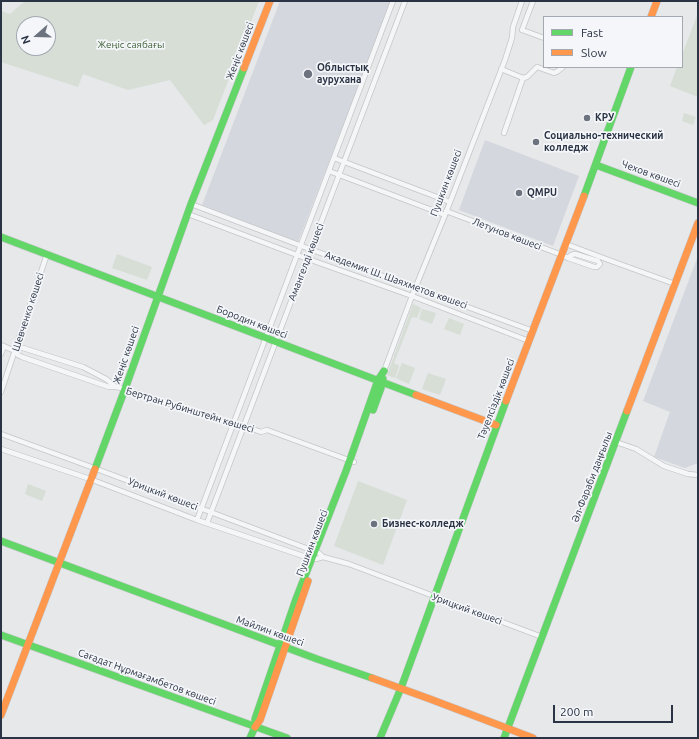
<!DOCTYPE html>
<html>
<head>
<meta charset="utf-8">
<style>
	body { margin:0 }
	#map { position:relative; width:699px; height:739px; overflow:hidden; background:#e6e8ea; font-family:Ubuntu,sans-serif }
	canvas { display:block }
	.frame { position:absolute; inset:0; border:2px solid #2b3445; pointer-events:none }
	.legend { position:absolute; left:543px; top:16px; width:140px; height:52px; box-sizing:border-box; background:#f4f6f9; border:1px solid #a4a8b1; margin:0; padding:5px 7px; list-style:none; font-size:12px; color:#2b3445 }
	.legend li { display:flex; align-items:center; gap:8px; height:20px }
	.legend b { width:20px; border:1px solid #a4a8b1 }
	.north { position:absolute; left:16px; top:16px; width:40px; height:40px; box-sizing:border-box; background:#f4f6f9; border:1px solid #a4a8b1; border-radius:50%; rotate:250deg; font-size:11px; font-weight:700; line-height:16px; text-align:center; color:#2b3445 }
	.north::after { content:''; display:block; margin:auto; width:14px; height:18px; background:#6c737f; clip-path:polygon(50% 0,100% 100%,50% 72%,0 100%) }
	.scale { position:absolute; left:553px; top:705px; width:120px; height:18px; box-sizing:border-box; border:2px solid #2b3445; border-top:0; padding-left:5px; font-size:12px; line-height:14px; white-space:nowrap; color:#2b3445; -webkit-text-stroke:3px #f4f6f9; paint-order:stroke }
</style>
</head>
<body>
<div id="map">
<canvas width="699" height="739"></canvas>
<div class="frame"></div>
<ul class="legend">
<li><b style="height:5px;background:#63d668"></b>Fast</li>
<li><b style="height:5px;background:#ff974d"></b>Slow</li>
</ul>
<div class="north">N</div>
<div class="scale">200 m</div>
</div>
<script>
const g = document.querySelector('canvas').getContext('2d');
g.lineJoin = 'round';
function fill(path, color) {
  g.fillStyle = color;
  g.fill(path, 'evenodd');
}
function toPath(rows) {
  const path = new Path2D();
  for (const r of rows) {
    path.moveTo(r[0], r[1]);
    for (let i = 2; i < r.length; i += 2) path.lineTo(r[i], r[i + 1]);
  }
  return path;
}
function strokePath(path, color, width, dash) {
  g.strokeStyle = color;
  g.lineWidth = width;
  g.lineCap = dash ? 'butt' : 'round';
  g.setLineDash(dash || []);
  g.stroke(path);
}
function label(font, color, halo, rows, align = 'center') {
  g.font = font + ' Ubuntu,sans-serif';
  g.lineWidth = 3.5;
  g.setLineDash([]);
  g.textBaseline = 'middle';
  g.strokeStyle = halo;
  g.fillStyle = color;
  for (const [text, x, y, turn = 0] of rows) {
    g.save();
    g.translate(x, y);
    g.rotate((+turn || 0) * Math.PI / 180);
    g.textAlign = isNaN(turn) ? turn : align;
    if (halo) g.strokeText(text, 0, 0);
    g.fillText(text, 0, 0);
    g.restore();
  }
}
fill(toPath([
	[280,1,391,1,298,242,202,205],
	[485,140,579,176,553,246,459,210],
	[698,256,698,463,685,468,654,457,670,412,643,401]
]), '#d4d7dd');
fill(toPath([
	[25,1,259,1,213,120,204,125,170,80,128,90,83,74,78,87,1,62,1,11,10,14],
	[24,24,48,24,48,48,24,48],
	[698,13,698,97,670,86,677,67,682,67,682,55],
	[684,113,696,117,693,125,682,121],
	[117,254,152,267,147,280,112,268],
	[413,304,421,308,417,318,412,317,394,363,399,366,395,378,387,375],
	[422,309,436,313,432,324,419,319],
	[449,318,464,324,460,335,444,329],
	[402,363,415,368,409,384,396,378],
	[428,373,446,379,440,395,422,389],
	[358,481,407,500,383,565,334,546],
	[28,484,46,491,42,501,25,494]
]), '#d6ded6');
const street = toPath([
	[533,1,522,30,544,38],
	[501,69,523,78,504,133],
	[523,78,527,77,537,67,554,73,558,71,563,67],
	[334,158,450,202],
	[329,171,445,215],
	[191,204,307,248,533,331],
	[446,211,562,255,568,258,594,267,597,267,600,264,598,261,575,254,571,255,568,258],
	[188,214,297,255,412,296,529,341],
	[566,244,614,262,675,284],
	[1,345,15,351],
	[15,351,18,355,22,357,109,387,117,387,125,389,233,425,244,426,261,432,267,430,354,462],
	[15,351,18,348,23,348,83,367,106,379,116,387],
	[1,354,4,346],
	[384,371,412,296,445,215,505,60,512,38,513,27,522,1],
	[1,392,47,254],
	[1,434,94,468,319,553,323,557,349,564,542,637],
	[616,442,636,449,664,466,688,474,698,475],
	[1,449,90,479,197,520,312,559,316,559,323,557],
	[197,520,393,1],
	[207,523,405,1]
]);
const fast = toPath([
	[596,165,698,203],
	[584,196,631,67],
	[1,237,416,395],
	[373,410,381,388,383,379],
	[95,469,125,389,191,204,244,68],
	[1,541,317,659,372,678],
	[1,635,287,738],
	[250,738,255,727,255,719,296,599,346,471,378,380,384,371],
	[380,738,401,688,506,401],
	[504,738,627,411]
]);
const slow = toPath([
	[651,17,657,1],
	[244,68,270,1],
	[416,395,496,425],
	[506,401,584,196],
	[627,411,698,223],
	[372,678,430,699,533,738],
	[1,715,95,469],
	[255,727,260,720,308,581]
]);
strokePath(street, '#c4c6c8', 6);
strokePath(fast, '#c4c6c8', 8);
strokePath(slow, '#c4c6c8', 8);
strokePath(street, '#f5f6f7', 4.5);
strokePath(fast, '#63d668', 7);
strokePath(slow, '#ff974d', 7);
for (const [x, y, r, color] of [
	[308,74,5,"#6c737f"],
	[587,118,4,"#6c737f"],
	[536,142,4,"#6c737f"],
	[519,193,4,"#6c737f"],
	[374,524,4,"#6c737f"]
]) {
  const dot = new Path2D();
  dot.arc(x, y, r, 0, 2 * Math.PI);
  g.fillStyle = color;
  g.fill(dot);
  strokePath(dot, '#f4f6f9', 1.5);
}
label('10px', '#3f6138', '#f4f6f9', [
	["Жеңіс саябағы",131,45]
]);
label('10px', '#2b3445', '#f4f6f9', [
	["Жеңіс көшесі",240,51,-69],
	["Чехов көшесі",651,174,20],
	["Пушкин көшесі",446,183,-69],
	["Летунов көшесі",507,234,21],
	["Амангелді көшесі",306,262,-69],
	["Академик Ш. Шаяхметов көшесі",396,280,20],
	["Шевченко көшесі",28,312,-72],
	["Бородин көшесі",252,322,21],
	["Жеңіс көшесі",126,355,-71],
	["Тәуелсіздік көшесі",496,399,-69],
	["Бертран Рубинштейн көшесі",190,410,17],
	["Әл-Фараби даңғылы",592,477,-69],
	["Урицкий көшесі",163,494,21],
	["Пушкин көшесі",312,543,-69],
	["Урицкий көшесі",467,609,20],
	["Майлин көшесі",270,631,20],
	["Сағадат Нұрмағамбетов көшесі",147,677,20]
]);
label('bold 10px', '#2b3445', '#f4f6f9', [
	["Облыстық",317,68],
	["аурухана",317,80],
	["КРУ",595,118],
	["Социально-технический",544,136],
	["колледж",544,148],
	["QMPU",527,193],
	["Бизнес-колледж",382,524]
], 'left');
</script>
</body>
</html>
